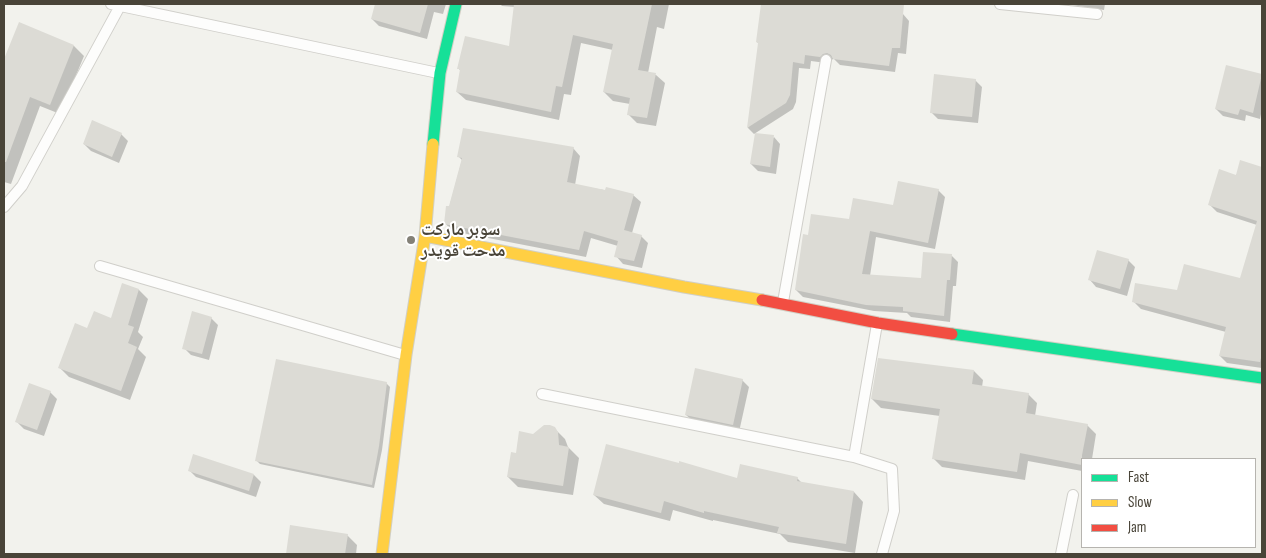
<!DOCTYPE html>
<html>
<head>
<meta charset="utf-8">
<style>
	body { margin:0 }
	#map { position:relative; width:1266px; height:558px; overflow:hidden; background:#f2f2ed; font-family:"Sofia Sans Condensed",sans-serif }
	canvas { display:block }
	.frame { position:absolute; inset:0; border:5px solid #494438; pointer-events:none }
	.legend { position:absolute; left:1081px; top:458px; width:175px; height:90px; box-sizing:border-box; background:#fff; border:1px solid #b6b4af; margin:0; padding:6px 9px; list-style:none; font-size:15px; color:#494438 }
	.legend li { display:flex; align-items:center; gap:10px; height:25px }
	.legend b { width:25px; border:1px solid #b6b4af }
</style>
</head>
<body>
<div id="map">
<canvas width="1266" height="558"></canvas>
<div class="frame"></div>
<ul class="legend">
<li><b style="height:6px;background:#16e098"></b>Fast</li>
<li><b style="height:6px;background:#ffcf43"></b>Slow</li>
<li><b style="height:6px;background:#f24e42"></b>Jam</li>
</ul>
</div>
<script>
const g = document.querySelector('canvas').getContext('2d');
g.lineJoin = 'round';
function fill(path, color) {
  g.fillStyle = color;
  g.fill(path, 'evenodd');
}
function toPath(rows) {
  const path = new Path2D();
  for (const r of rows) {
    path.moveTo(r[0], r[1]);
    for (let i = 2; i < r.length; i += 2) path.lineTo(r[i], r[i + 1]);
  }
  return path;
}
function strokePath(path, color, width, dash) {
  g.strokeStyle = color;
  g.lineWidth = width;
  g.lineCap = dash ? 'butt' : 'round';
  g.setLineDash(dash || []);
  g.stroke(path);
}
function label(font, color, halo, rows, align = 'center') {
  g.font = font + ' "Sofia Sans Condensed","Noto Naskh Arabic",sans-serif';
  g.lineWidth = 4;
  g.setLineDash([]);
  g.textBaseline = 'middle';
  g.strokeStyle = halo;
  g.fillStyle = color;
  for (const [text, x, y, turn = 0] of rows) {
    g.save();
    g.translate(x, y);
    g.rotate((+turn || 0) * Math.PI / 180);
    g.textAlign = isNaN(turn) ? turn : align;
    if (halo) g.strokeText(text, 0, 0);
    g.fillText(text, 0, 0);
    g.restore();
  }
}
fill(toPath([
	[376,4,446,4,443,14,434,12,427,39,379,26,372,19],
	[500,4,669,4,664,29,657,27,648,73,656,75,665,83,656,126,637,123,628,114,630,104,613,101,604,92,613,50,581,43,571,95,564,94,559,120,466,100,457,92,461,71,458,68,511,47,515,7,502,6],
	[762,4,817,4,903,14,909,21,906,54,898,53,895,72,840,65,834,59,830,60,826,63,811,61,810,69,799,68,796,102,793,109,754,134,748,128,759,44,757,42],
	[1065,4,1105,4,1104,10],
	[20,24,74,46,84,56,60,114,40,106,11,184,4,182,4,104,8,92,4,89,4,62],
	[1227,67,1262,76,1262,109,1260,119,1246,115,1245,121,1223,116,1216,109],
	[975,80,982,87,978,123,938,119,931,112],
	[121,134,128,141,119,163,91,151,84,144],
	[774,137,780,144,776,174,758,171,751,164],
	[573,148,580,156,575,185,633,195,641,202,632,233,641,236,648,243,642,268,623,264,616,256,618,246,591,238,586,257,452,231,445,223,462,160,459,157],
	[1237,174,1262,181,1262,368,1227,363,1220,356,1226,332,1141,309,1134,302,1241,280,1257,225,1217,212,1210,205],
	[938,190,945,197,935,249,876,237,870,276,922,279,951,255,958,262,956,286,953,286,950,322,911,317,907,313,874,311,803,297,796,290,809,236],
	[1128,260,1135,267,1127,296,1096,287,1090,280],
	[123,285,139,290,148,299,138,332,143,337,138,349,146,357,130,400,69,377,59,367,88,329,112,320],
	[211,318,218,325,209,360,191,355,184,348],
	[974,371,983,380,982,387,1028,394,1037,403,1035,416,1087,425,1096,434,1092,459,1082,459,1082,471,1028,461,1025,480,942,467,933,458,940,416,881,408,872,399],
	[742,380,749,387,739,432,693,421,686,415],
	[386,383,390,387,382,450,374,488,260,464,257,461],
	[50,392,57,399,44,436,24,429,17,422],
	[554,428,565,439,568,447,579,458,573,495,518,487,508,477,517,455,534,435],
	[189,470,254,475,261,482,256,497,196,477],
	[797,478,803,484,854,492,863,502,855,553,788,542,780,534,713,520,713,521,673,510,670,521,604,504,594,495,738,479],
	[291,526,347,535,357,545,356,554,287,554]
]), '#0003');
fill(toPath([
	[375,4,428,4,420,33,371,19],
	[514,4,652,4,638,70,656,73,647,118,627,115,630,98,603,92,613,44,573,35,562,87,556,86,551,112,456,92,460,69,457,69,465,36,509,46],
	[761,4,904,4,900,48,892,48,889,66,833,59,831,55,827,53,823,54,820,57,805,55,804,64,793,62,790,95,786,103,747,128,758,43,756,42],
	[19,22,74,45,50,105,30,97,6,162,4,162,4,59],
	[1226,65,1262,74,1253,113,1240,109,1238,115,1215,109],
	[934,74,976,79,972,117,930,113],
	[92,120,122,133,112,157,83,144],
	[463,128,574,147,567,182,605,190,606,187,634,194,624,230,642,235,634,261,614,257,618,241,584,231,579,250,444,224,446,206,449,206,462,158,457,157],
	[755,133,774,135,770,167,750,164],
	[1240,160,1262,167,1262,354,1260,362,1219,356,1226,327,1132,302,1135,283,1177,290,1184,264,1240,278,1257,221,1208,205,1219,169,1236,175],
	[898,181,939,189,928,243,870,231,862,274,921,278,923,252,952,254,950,280,947,280,944,316,903,311,903,307,866,305,795,290,803,234,808,235,811,214,849,219,853,198,893,205],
	[1097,250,1129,259,1120,289,1088,280],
	[122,283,139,289,128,325,134,327,128,343,137,347,121,391,58,368,75,323,87,328,94,311,111,318],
	[192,311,212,317,202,354,182,349],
	[878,358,974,370,972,384,1029,393,1026,413,1088,424,1082,455,1082,465,1020,453,1017,472,932,459,940,409,871,399],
	[276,359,387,382,379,446,372,485,255,461],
	[695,368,743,379,733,425,685,415],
	[29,383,51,391,37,430,15,422],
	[544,425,550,425,555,427,558,432,559,445,569,447,563,486,507,477,511,452,516,453,519,431,533,434],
	[606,444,679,463,679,461,737,478,740,464,798,477,797,481,854,491,846,544,777,533,779,527,704,511,704,513,664,501,661,513,593,495],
	[193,454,254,474,249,491,188,471],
	[290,525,348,534,345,554,286,554]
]), '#dcdbd5');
const lane = toPath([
	[111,4,438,73],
	[1000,4,1097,14],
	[4,207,22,186,120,6],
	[100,266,405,355],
	[783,302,826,60],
	[877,324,854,457,892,469,894,511,882,554],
	[542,394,854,457],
	[1061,554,1073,495]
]);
const fast = toPath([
	[433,144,440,73,456,4],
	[952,334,1262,378]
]);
const slow = toPath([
	[425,236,684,287,762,300],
	[382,554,406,355,425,236,433,144]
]);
const jam = toPath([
	[762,300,878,323,952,334]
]);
strokePath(lane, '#d0cfca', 12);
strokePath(fast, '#d1cfc4', 13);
strokePath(slow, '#d1cfc4', 13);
strokePath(jam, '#d1cfc4', 13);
strokePath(lane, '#fdfdfc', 10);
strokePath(fast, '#16e098', 11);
strokePath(slow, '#ffcf43', 11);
strokePath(jam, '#f24e42', 11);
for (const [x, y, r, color] of [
	[411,240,5,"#848177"]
]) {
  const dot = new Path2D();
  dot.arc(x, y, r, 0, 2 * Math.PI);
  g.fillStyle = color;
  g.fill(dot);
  strokePath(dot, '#fff', 2);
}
label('bold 18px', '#494438', '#fff', [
	["سوبر ماركت",421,230],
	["مدحت قويدر",421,251]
], 'left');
</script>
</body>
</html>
